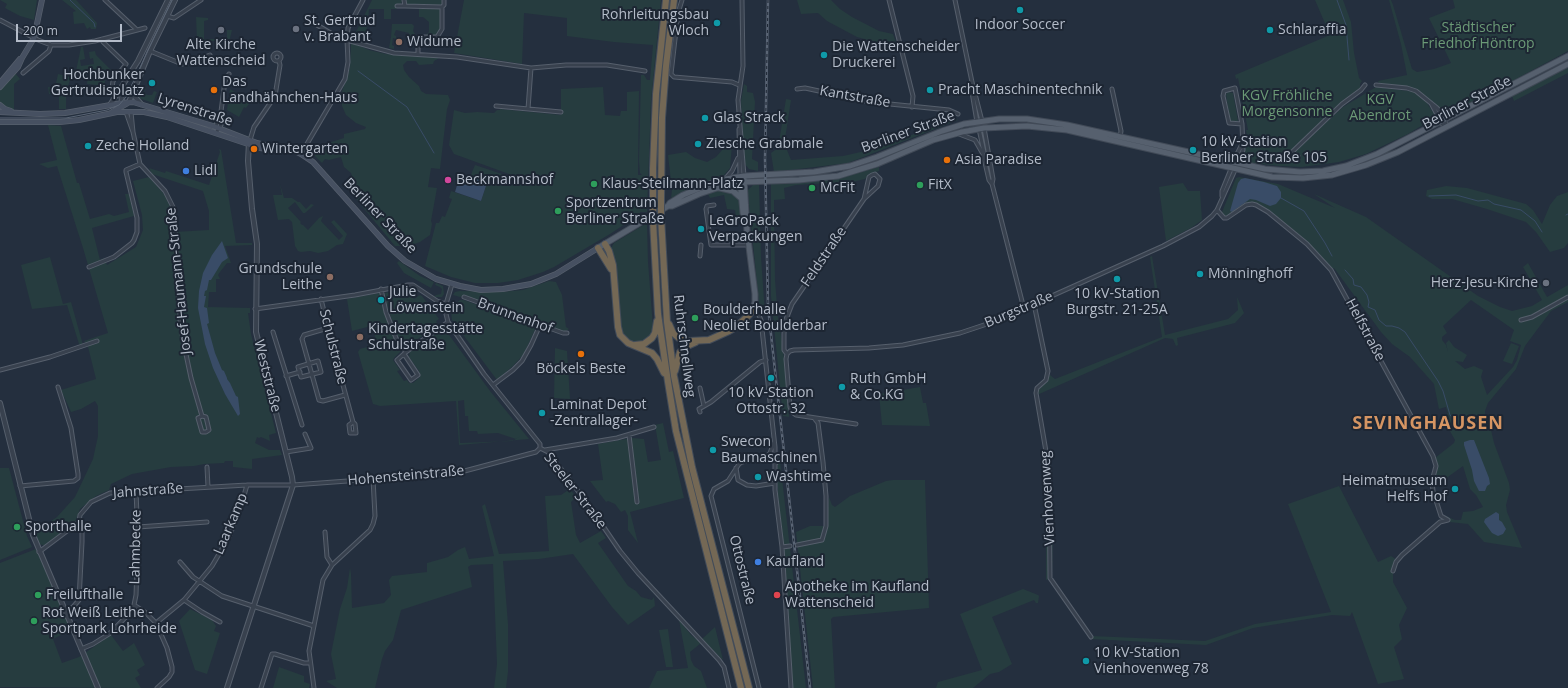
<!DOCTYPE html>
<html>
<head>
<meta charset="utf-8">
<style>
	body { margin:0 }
	#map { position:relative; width:1568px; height:688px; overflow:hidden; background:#242f3e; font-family:"Open Sans",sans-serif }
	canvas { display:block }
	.scale { position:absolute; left:16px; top:24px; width:106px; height:18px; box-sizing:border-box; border:2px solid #b4bcc9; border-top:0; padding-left:5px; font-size:12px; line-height:14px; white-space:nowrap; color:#b4bcc9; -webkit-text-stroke:3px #1d2633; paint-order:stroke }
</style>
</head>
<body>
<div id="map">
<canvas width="1568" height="688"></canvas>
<div class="scale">200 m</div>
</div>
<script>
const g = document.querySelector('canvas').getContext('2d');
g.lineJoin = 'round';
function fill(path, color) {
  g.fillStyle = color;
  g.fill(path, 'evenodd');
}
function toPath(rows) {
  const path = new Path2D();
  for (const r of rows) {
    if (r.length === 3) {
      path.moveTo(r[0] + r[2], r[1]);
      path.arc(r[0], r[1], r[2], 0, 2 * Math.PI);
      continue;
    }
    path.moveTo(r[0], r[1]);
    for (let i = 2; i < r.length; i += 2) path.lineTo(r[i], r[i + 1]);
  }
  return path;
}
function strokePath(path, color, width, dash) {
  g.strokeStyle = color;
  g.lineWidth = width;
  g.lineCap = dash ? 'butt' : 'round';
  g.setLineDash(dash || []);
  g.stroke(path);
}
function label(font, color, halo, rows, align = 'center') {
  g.font = font + ' "Open Sans",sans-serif';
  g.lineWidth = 4;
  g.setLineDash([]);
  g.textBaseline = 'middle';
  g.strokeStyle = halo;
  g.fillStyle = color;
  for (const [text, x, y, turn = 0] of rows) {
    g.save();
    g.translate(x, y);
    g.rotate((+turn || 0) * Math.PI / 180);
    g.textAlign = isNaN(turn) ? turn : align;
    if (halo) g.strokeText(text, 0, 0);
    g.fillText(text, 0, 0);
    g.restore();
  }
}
fill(toPath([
	[0,0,37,0,34,20,20,16,5,8,7,4],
	[62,0,76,0,78,2,97,23,96,29,91,29,90,27,87,29,84,23,74,24,73,12,76,11],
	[372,0,442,0,441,28,436,35,425,36,429,32,429,22,423,17,419,17,419,6,407,6,404,1,402,1,400,6,397,6,396,9,391,9,391,19,384,19,384,9,369,9,368,20,369,26,367,27,366,41,355,38,354,36],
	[464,0,661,0,651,101,647,212,640,212,640,214,610,234,554,267,543,272,518,280,498,283,475,283,451,277,425,266,436,223,439,223,442,216,445,217,452,199,449,198,451,191,481,201,487,183,470,177,475,165,508,176,509,174,454,154,449,145,454,110,465,113,477,112,494,113,497,110,500,110,500,109,561,115,561,89,603,87,605,115,620,116,621,111,627,111,627,92,639,91,638,175,642,175,640,173,639,161,641,75,644,75,647,80,650,80,653,45,614,42,567,36,567,18,524,13,522,64,454,53],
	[797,0,831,0,840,9,852,17,879,31,893,34,898,48,857,37,827,21,818,13,801,14],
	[1315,0,1343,0,1351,22,1354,53,1359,78,1362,81,1360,84,1360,90,1347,98,1288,154,1289,156,1343,107,1376,87,1416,92,1425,100,1436,117,1408,134,1366,154,1339,162,1302,167,1279,166,1243,162,1247,136,1246,130,1248,130,1238,78,1236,79,1235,75,1330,35],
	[1389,0,1391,0,1393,5,1412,69,1417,72,1434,69,1451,63,1429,18,1455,8,1453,0,1568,0,1568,51,1464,107,1446,114,1417,89,1380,85,1378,81,1407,75,1401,44],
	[196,17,208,18,208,20,204,21,204,39,227,39,227,30,232,30,229,42,219,41,197,41],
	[392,24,412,24,414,26,413,31,415,34,415,37,413,37,413,43,408,42,409,33,396,30,394,35,396,36,396,39,393,38,392,45,394,46,394,49,389,48,391,37],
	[351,44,355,44,369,50,386,54,441,57,434,61,433,64,419,65,416,61,407,61,403,65,404,70,409,77,419,86,421,91,426,94,448,95,450,100,447,109,440,169,431,168,428,187,437,188,431,221,432,224,430,235,420,242,408,246,395,246,356,199,357,197,353,191,355,189,351,173,344,167,341,157,329,160,325,159,322,163,313,154,326,150,325,144,344,138,344,134,365,129,366,127,356,123,346,115,342,106,341,95,350,67],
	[81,47,83,47,85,59,80,60,81,66,94,64,93,58,90,59,89,52,95,51,96,55,111,70,104,76,106,77,103,90,98,90,98,85,87,84,88,74,76,71],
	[1568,68,1568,73,1514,101,1512,96],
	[15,73,20,79,14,84,14,110,0,110,0,90],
	[58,74,71,77,66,92,66,109,59,109,59,95,49,94,48,87,55,88],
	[744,84,747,86,747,92,753,93,755,102,752,159,758,162,758,171,749,169,744,163,741,101],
	[141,86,146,88,144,92,147,95,152,95,154,91,157,92,153,103,139,98,137,96],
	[230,89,248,100,247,102,249,104,246,108,244,107,239,117,227,110],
	[1229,92,1233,93,1238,121,1234,122,1230,121,1226,94],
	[786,99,791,100,785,139,787,150,791,160,843,156,874,149,899,140,954,118,958,120,848,163,774,172,771,153,778,148],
	[48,125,61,126,77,183,79,183,90,219,109,214,114,216,129,212,125,194,129,194,134,216,92,228,100,260,104,258,107,265,136,247,143,230,142,215,133,181,149,177,165,195,172,211,174,232,209,230,209,211,203,191,152,174,149,168,165,173,166,171,209,185,220,152,219,149,221,150,236,243,252,243,252,245,225,246,231,263,227,263,220,272,218,275,220,279,216,279,216,292,209,292,208,307,250,308,250,313,248,313,251,334,276,433,269,435,270,441,261,437,259,438,257,437,255,443,269,450,280,450,282,455,252,459,252,469,233,467,233,461,225,461,224,463,204,464,194,466,171,467,132,474,111,484,109,490,96,496,80,509,74,525,46,546,39,544,35,532,57,517,75,497,93,459,98,436,98,406,95,401,81,409,71,412,61,390,96,379,88,347,84,341,108,333,83,248,57,166,48,168,39,164,57,160],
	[729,142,732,145,730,168,724,175,671,198,672,190,668,155,686,152,695,158,707,162,716,157],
	[879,167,879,171,869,174,865,179,843,184,827,183,796,185,784,188,785,199,774,200,775,280,778,318,783,347,789,417,783,416,771,296,771,184,821,181],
	[1239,177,1278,184,1335,208,1314,194,1366,217,1478,296,1500,307,1512,311,1532,306,1542,300,1523,267,1528,263,1547,297,1568,285,1568,302,1551,311,1525,346,1516,369,1488,403,1485,411,1485,431,1491,430,1494,443,1509,483,1510,490,1506,505,1507,512,1522,548,1484,542,1468,524,1449,522,1441,523,1441,514,1455,520,1464,520,1461,520,1463,512,1473,511,1483,507,1476,495,1470,489,1463,466,1434,487,1433,484,1436,463,1435,458,1454,443,1455,440,1446,424,1445,415,1448,413,1446,407,1439,409,1434,384,1410,357,1392,344,1381,332,1334,268,1332,269,1290,231,1270,215,1255,206,1249,205,1244,208,1228,220,1222,212,1236,178],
	[1471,300,1514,330,1510,341,1521,345,1517,360,1513,367,1487,395,1481,377,1483,370,1474,366,1465,369,1455,361,1463,362,1467,355,1454,347,1449,340,1446,343,1448,352,1446,345,1442,340,1442,337,1447,333,1443,326],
	[1183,183,1188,191,1200,191,1202,220,1191,228,1166,241,1159,187],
	[280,184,284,198,292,198,298,202,300,202,306,209,311,204,314,205,305,213,303,213,295,202,288,208,301,222,300,223,302,225,303,225,308,230,319,218,323,216,321,221,339,240,343,236,331,222,334,220,347,234,343,244,337,245,328,251,318,253,310,251,301,252,298,251,295,246,292,222,289,219,278,220,273,195,282,195],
	[754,184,759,184,761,257,765,314,761,315,759,302,748,195,748,190],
	[1446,186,1467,188,1526,204,1533,210,1542,224,1550,205,1557,196,1568,192,1568,243,1564,248,1550,252,1536,232,1526,222,1487,209,1452,199,1432,199,1426,196,1427,190],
	[721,190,734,194,740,203,742,219,736,217,735,210,727,209,724,195,710,198,708,194],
	[647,223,648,262,653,327,650,336,642,342,636,343,630,342,625,337,621,331,611,248,614,243],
	[1152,256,1165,335,1228,319,1238,310,1237,297,1244,313,1235,323,1177,338,1178,345,1176,346,1173,339,1165,338,1037,395,1038,390,1047,381,1048,377,1050,375,1055,379,1162,337,1150,257],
	[50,257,63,304,71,302,83,345,79,344,67,305,32,309,21,265],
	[399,261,420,276,443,286,444,294,442,297,434,297,436,295,441,294,442,289,440,287,435,285,436,283,434,282,431,288,404,273,397,263],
	[549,281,556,282,562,295,566,327,569,329,564,332,464,295,460,297,453,295,455,292,460,291,500,292,523,290],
	[409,289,411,296,414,299,420,295,422,296,439,319,436,321,437,323,435,324,437,326,407,346,405,345,398,336,388,309,385,293],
	[380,293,384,312,395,339,401,350,400,352,394,358,393,360,400,370,397,371,404,381,407,380,409,383,413,383,420,377,419,371,409,357,410,352,444,328,490,391,529,439,459,445,456,401,380,406,373,404,358,352,360,349,377,344,377,342,371,326,352,331,347,299],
	[464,400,465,416,468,416,469,431,477,431,478,434,498,433,516,439,520,436,513,441,460,443,458,401],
	[460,300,464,300,536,327,524,354,513,366,497,380,452,320,451,310,453,306],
	[1511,343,1519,346,1512,364,1503,361],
	[555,348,567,351,570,399,554,398],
	[920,387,923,403,926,403,930,426,882,425,879,394],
	[663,423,669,452,673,451,684,498,630,512,638,543,628,530,628,516,625,510,621,512,615,504,608,501,606,502,590,481,603,480,598,444,632,438,644,439,648,462,661,460,655,425],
	[780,461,806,688,791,688,784,549,778,496,777,470,778,462],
	[0,468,9,468,27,536,32,547,0,560],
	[893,480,925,480,929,608,833,617,831,619,835,688,813,688,796,532,810,526,823,526,825,538,829,497,832,505,835,507,850,496,886,481],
	[1339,486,1378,562,1391,556,1397,560,1393,570,1393,582,1407,608,1399,625,1402,639,1394,647,1404,679,1378,684,1352,612,1350,616,1332,615,1253,628,1206,645,1091,639,1092,636,1205,641,1255,624,1331,612,1288,504],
	[570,489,576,497,571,502,576,535,580,543,601,531,606,538,598,543,628,586,636,591,641,597,652,600,654,597,655,606,628,625,612,607,573,554,539,559,503,561,508,624,508,672,506,688,494,688,497,664,493,564,471,565,468,567,472,587,401,610,393,640,385,651,382,659,375,688,337,688,326,681,336,679,331,654,340,609,347,588,350,568,351,574,352,608,384,603,391,595,389,580,392,576,427,572,427,563,448,557,458,550,465,547,469,559,494,556,482,506,485,504,499,554,549,551,545,496,561,495],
	[1053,526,1052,576,1051,578,1046,580,1046,529],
	[36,549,71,630,53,639,62,663,79,657,111,635,123,651,134,643,145,665,137,670,140,675,135,678,141,688,0,687,0,563],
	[1023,589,1038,595,1039,596,1038,603,1036,603,1034,600,992,617,1012,664,999,672,990,674,973,688,936,688,938,682,982,670,960,614],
	[190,609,212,620,216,626,214,631,220,633,207,674,195,670,179,621],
	[679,620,691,635,701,643,690,652,691,660,694,666,701,671,707,688,649,688,657,671,688,668],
	[715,627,723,660,702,639],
	[668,629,673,667,666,667,659,630],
	[279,667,304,676,304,682,310,684,309,688,273,688]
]), '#263c3f');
fill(toPath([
	[468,176,487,183,481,201,455,192,458,182,465,184],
	[1245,178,1264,182,1277,186,1281,192,1281,198,1276,204,1270,206,1256,200,1250,199,1232,212,1230,211,1238,183,1241,179],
	[222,241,228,258,222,262,211,280,209,280,207,290,205,291,204,296,206,296,204,307,207,308,209,323,207,324,215,353,222,370,224,371,227,378,227,379,230,383,236,396,238,397,240,414,238,416,225,394,213,368,205,344,198,308,199,291,203,273,212,255],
	[1470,440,1474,440,1489,478,1490,484,1487,486,1485,491,1479,491,1474,481,1472,470,1464,445,1464,442],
	[1496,512,1499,514,1499,520,1502,522,1506,529,1503,534,1498,536,1492,533,1484,522,1485,519]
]), '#394c67');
strokePath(toPath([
	[70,0,94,23,95,27],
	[1337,0,1346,25,1349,60],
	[358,71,407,107,434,153],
	[1429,196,1456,195,1478,201,1488,200,1494,204,1521,210,1535,221,1542,232],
	[1281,198,1304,211,1325,243,1332,256],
	[1566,215,1568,214],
	[1345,270,1353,279,1354,285,1361,287,1367,295,1369,302,1368,307,1375,310,1379,320,1386,326,1392,326,1399,328,1405,332,1413,344,1438,381,1443,391,1450,415,1456,422]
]), '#394c67', 1);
const minor = toPath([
	[105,0,136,29],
	[404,0,405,6,442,7],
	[682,0,678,13,671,74,674,77,732,82,739,85],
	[742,0,743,66,738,100,744,176],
	[889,0,913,96,912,107],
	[955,0,972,82,982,121],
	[397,6,405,6],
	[167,16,174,18,201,0],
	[0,20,38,40,51,45,69,45,95,41,145,28],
	[317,25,339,38,394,53,457,57,531,68,566,65,607,65,645,71],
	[102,39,103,42,126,64,113,81,112,88],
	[150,51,182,64,192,62,210,55],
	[277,57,4],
	[418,54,418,41,424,37,437,37,442,29,442,7,444,5,444,0],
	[23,73,49,51,51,45],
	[972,82,971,86,977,122],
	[1376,85,1407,88,1416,91,1437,108,1443,115,1446,119,1445,128],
	[797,89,805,88,870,102,949,110,958,114],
	[1112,89,1121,131,1120,137],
	[1431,103,1441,122,1445,128],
	[496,106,561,112],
	[528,109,531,68],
	[126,112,133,132],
	[131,112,133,132,140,164,165,191,174,209,180,320,183,340,191,378,202,416,206,417,209,430,206,432,202,432,198,418,202,416],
	[216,127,217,122,220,119,225,81,229,74],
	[984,128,993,179,992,184],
	[739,129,740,176],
	[979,129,984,152],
	[216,133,221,125,219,121],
	[959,134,975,140,983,154,989,180,992,184,1024,309],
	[250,140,254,127,275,96,280,65,279,61],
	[301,154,345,79,348,62,347,40,348,28,363,0],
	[1298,156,1292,152,1342,104,1361,90,1365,85],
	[1233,162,1242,144],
	[1238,163,1243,150,1242,124,1235,88,1224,91,1223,96,1229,123,1242,124],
	[726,178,732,171,738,158],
	[1222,196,1222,191,1231,169],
	[714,205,707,206,706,209,711,245,748,245],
	[1217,210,1224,218,1227,218,1246,205,1252,204,1256,205,1268,212,1307,244,1331,270,1433,456,1436,466,1432,481,1433,491,1441,516,1448,520],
	[700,256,701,245],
	[89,267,114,257,132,243,134,240,137,232,137,218,126,172,126,170,140,164],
	[452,284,446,304,446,314,448,322,484,374,540,444,540,448],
	[381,289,386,312,396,338,406,352],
	[464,297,563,333,567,333],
	[321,299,334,352,353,422,349,425,350,433,356,433,355,424,353,422],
	[1034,304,1048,371,1046,380,1037,388,1036,393,1049,469,1050,578,1091,637],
	[255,309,355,295,408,285,413,285,437,301,446,304],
	[753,309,758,313,761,320,775,447,775,490,782,547,791,688],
	[1521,320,1532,317,1568,297],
	[328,328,304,335,302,339,319,400,323,401,345,395],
	[273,332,302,425],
	[404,354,418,375,411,380,397,360,406,352,448,322],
	[787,354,790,351,794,350,869,348,903,345,960,333,996,321,1163,246,1199,227,1212,216,1217,210,1235,170],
	[318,361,321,372,301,377,298,367,318,361],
	[0,370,50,357,97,341],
	[286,376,300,372],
	[493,385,513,370,522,361,531,345,540,325],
	[700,388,704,406],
	[700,412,699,409,711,402,760,362,766,360],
	[856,424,796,415,792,412,790,407,786,359,787,354,784,350,784,334,785,322,792,304,864,199,878,186,880,179,875,174,872,175,869,177,864,199],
	[629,435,637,502],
	[540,448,548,452,588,504,620,551,638,573,719,660,724,667,729,688],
	[545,450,617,438,654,427],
	[286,452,311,448,305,434],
	[766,457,774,460,776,463],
	[207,467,208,487],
	[736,468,738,480,747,485,756,486,775,483],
	[20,486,74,481,78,478,78,474,71,428,58,387],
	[138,527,207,522],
	[325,532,327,557,332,565],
	[797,545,822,540,826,526,826,496,823,462,818,423,814,418],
	[782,547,790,546],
	[39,552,79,522,80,515,91,502,110,493,247,485,293,485,457,473,536,452,540,448],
	[180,562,193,577,222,596,314,626],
	[1393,571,1396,562,1402,555,1440,522,1448,520],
	[184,600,202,612,220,622],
	[134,605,145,612,156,623,167,648,172,667,172,672,169,677,157,688],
	[65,611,73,607,79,600,82,542,82,528,79,522],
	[156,623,184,600,212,566,229,537,241,506,247,485],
	[81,649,93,644,109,634,126,617,134,605,136,595,138,540,136,491],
	[261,688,272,654,275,654,304,663,310,663],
	[314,688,309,651,323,580,332,565,370,530,373,524,375,516,373,479],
	[759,688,711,496,714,489,728,481,739,464,742,462,766,457,770,453,774,442]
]);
const tertiary = toPath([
	[135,90,135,97,141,104],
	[121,91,122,103],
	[129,102,150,51,175,0],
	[110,105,138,61,168,0],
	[0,403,33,535,98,688],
	[227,688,293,485,292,477,256,332,257,244,252,209,248,161,249,142]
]);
const secondary = toPath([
	[0,83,20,59],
	[0,87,18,67,22,58,34,38,42,0],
	[0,105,5,109,11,111],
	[0,112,40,114,65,113,122,103,133,102,213,126,257,143,277,148,293,150,301,154,313,162,388,246,405,261,436,279,460,286,481,290,503,289,531,284,556,274,598,248],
	[112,112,128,103],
	[0,122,60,122,79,120,117,112,144,112,167,117,260,148,274,150,277,148]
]);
const primary = toPath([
	[744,179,747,231,755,294,755,302,753,309],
	[740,181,743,213],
	[720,188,733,191,741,198],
	[668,206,670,203,683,195,720,180,744,176,814,172,850,166,877,157,942,131,964,124,999,119,1027,119,1067,125,1265,169,1300,172,1323,171,1346,166,1377,154,1568,56],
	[598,248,668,206,672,206,699,194,717,188,744,182,799,180,838,176,877,164,933,140,962,132,984,128,1027,126,1067,130,1272,177,1303,178,1332,175,1366,165,1398,152,1568,64]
]);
const motorway = toPath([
	[661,200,662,118,666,66,674,0],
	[653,205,653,168,656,94,666,0],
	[661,217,667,322,674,376,692,467,749,688],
	[653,221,658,314,668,382,676,431,741,688],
	[605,244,609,251,613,265,618,327,620,335,628,343,652,353,657,359,664,373],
	[598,248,611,269],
	[669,324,673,333,680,339,689,341,709,340,729,331,736,327,749,315,753,309],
	[635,345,644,344,652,338,655,333,657,321],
	[675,371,680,352,685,347,696,342]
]);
strokePath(minor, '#565f6c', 5);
strokePath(tertiary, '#565f6c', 6);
strokePath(secondary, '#565f6c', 6);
strokePath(primary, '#414a57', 7);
strokePath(motorway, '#434c59', 8);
strokePath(minor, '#38414e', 3);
strokePath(tertiary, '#38414e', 4);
strokePath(secondary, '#465061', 4.5);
strokePath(primary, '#56606e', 5);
strokePath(motorway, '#746855', 6);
strokePath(toPath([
	[0,118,66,118,107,110,119,105,126,97,172,0]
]), '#5a6575', 1);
const rail = toPath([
	[768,0,765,159,768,307,810,688]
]);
strokePath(rail, '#5a6575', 2.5);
strokePath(rail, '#1d2633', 1, [3]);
const motorwayBridge = toPath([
	[661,200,661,217],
	[653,205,653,221]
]);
strokePath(motorwayBridge, '#434c59', 8, []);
strokePath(motorwayBridge, '#746855', 6);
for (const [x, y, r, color] of [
	[1020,10,4,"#0f9aa8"],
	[717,23,4,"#0f9aa8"],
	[296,29,4,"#6b7280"],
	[221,30,4,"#6b7280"],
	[1270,30,4,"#0f9aa8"],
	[399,42,4,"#8d6e63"],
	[824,55,4,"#0f9aa8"],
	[152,83,4,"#0f9aa8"],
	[214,90,4,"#e8710a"],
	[930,90,4,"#0f9aa8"],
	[705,118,4,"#0f9aa8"],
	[698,144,4,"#0f9aa8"],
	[88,146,4,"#0f9aa8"],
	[254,149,4,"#e8710a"],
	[1193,150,4,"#0f9aa8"],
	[947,160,4,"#e8710a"],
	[186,171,4,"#3f7fe0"],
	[448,180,4,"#d1479c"],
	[594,184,4,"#2e9e5b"],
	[920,185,4,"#2e9e5b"],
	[812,188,4,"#2e9e5b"],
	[558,211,4,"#2e9e5b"],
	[701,229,4,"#0f9aa8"],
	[1200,274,4,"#0f9aa8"],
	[330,277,4,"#8d6e63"],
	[1117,279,4,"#0f9aa8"],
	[1546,283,4,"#6b7280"],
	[381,300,4,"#0f9aa8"],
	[695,318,4,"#2e9e5b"],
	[360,337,4,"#8d6e63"],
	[581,354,4,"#e8710a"],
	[771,378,4,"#0f9aa8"],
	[842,387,4,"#0f9aa8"],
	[542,413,4,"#0f9aa8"],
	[713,450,4,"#0f9aa8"],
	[758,477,4,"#0f9aa8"],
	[1455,489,4,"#0f9aa8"],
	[17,527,4,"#2e9e5b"],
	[758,562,4,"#3f7fe0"],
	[38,595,4,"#2e9e5b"],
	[777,595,4,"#e0444e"],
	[34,621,4,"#2e9e5b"],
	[1086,661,4,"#0f9aa8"]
]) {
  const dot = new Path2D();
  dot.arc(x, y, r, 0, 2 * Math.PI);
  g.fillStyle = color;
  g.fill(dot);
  strokePath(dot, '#1d2633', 1.5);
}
label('14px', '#b4bcc9', '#1d2633', [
	["Rohrleitungsbau",709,15,"right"],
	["Wloch",709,31,"right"],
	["St. Gertrud",304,21],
	["v. Brabant",304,37],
	["Indoor Soccer",1020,25,"center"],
	["Schlaraffia",1278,30],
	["Widume",407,42],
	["Alte Kirche",221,45,"center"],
	["Wattenscheid",221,61,"center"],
	["Die Wattenscheider",832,47],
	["Druckerei",832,63],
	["Hochbunker",144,75,"right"],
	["Gertrudisplatz",144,91,"right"],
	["Das",222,82],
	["Landhähnchen-Haus",222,98],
	["Pracht Maschinentechnik",938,90],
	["Glas Strack",713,118],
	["10 kV-Station",1201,142],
	["Berliner Straße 105",1201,158],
	["Ziesche Grabmale",706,144],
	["Zeche Holland",96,146],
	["Wintergarten",262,149],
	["Asia Paradise",955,160],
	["Lidl",194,171],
	["Beckmannshof",456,180],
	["Klaus-Steilmann-Platz",602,184],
	["FitX",928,185],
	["McFit",820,188],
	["Sportzentrum",566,203],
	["Berliner Straße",566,219],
	["LeGroPack",709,221],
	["Verpackungen",709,237],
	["Grundschule",322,269,"right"],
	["Leithe",322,285,"right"],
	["Mönninghoff",1208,274],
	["Herz-Jesu-Kirche",1538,283,"right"],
	["Julie",389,292],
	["Löwenstein",389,308],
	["10 kV-Station",1117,294,"center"],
	["Burgstr. 21-25A",1117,310,"center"],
	["Boulderhalle",703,310],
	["Neoliet Boulderbar",703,326],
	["Kindertagesstätte",368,329],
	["Schulstraße",368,345],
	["Böckels Beste",581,369,"center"],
	["Ruth GmbH",850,379],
	["& Co.KG",850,395],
	["10 kV-Station",771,393,"center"],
	["Ottostr. 32",771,409,"center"],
	["Laminat Depot",550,405],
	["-Zentrallager-",550,421],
	["Swecon",721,442],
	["Baumaschinen",721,458],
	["Washtime",766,477],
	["Heimatmuseum",1447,481,"right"],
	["Helfs Hof",1447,497,"right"],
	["Sporthalle",25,527],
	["Kaufland",766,562],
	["Apotheke im Kaufland",785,587],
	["Wattenscheid",785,603],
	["Freilufthalle",46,595],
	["Rot Weiß Leithe -",42,613],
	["Sportpark Lohrheide",42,629],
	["10 kV-Station",1094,653],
	["Vienhovenweg 78",1094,669]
], 'left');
label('14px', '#6b9a76', '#1d2633', [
	["Städtischer",1478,28],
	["Friedhof Höntrop",1478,44],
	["KGV Fröhliche",1287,96],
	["Morgensonne",1287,112],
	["KGV",1380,100],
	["Abendrot",1380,116]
]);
label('14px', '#b4bcc9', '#1d2633', [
	["Kantstraße",855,97,10],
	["Berliner Straße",1467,103,-28],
	["Lyrenstraße",195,110,18],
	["Berliner Straße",908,132,-20],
	["Berliner Straße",380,216,46],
	["Feldstraße",824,257,-56],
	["Josef-Haumann-Straße",179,281,-96],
	["Burgstraße",1019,310,-23],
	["Brunnenhof",515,316,20],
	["Helfstraße",1365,330,62],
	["Ruhrschnellweg",684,346,83],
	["Schulstraße",333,347,76],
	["Weststraße",267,376,76],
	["Hohensteinstraße",406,476,-5],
	["Jahnstraße",148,491,-4],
	["Steeler Straße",575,491,52],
	["Vienhovenweg",1048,498,-93],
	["Laarkamp",231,524,-67],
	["Lahmbecke",136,547,-89],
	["Ottostraße",742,570,76]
]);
g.letterSpacing = '1px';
label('bold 18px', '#d59563', '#1d2633', [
	["SEVINGHAUSEN",1428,424]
]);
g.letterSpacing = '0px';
</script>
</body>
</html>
